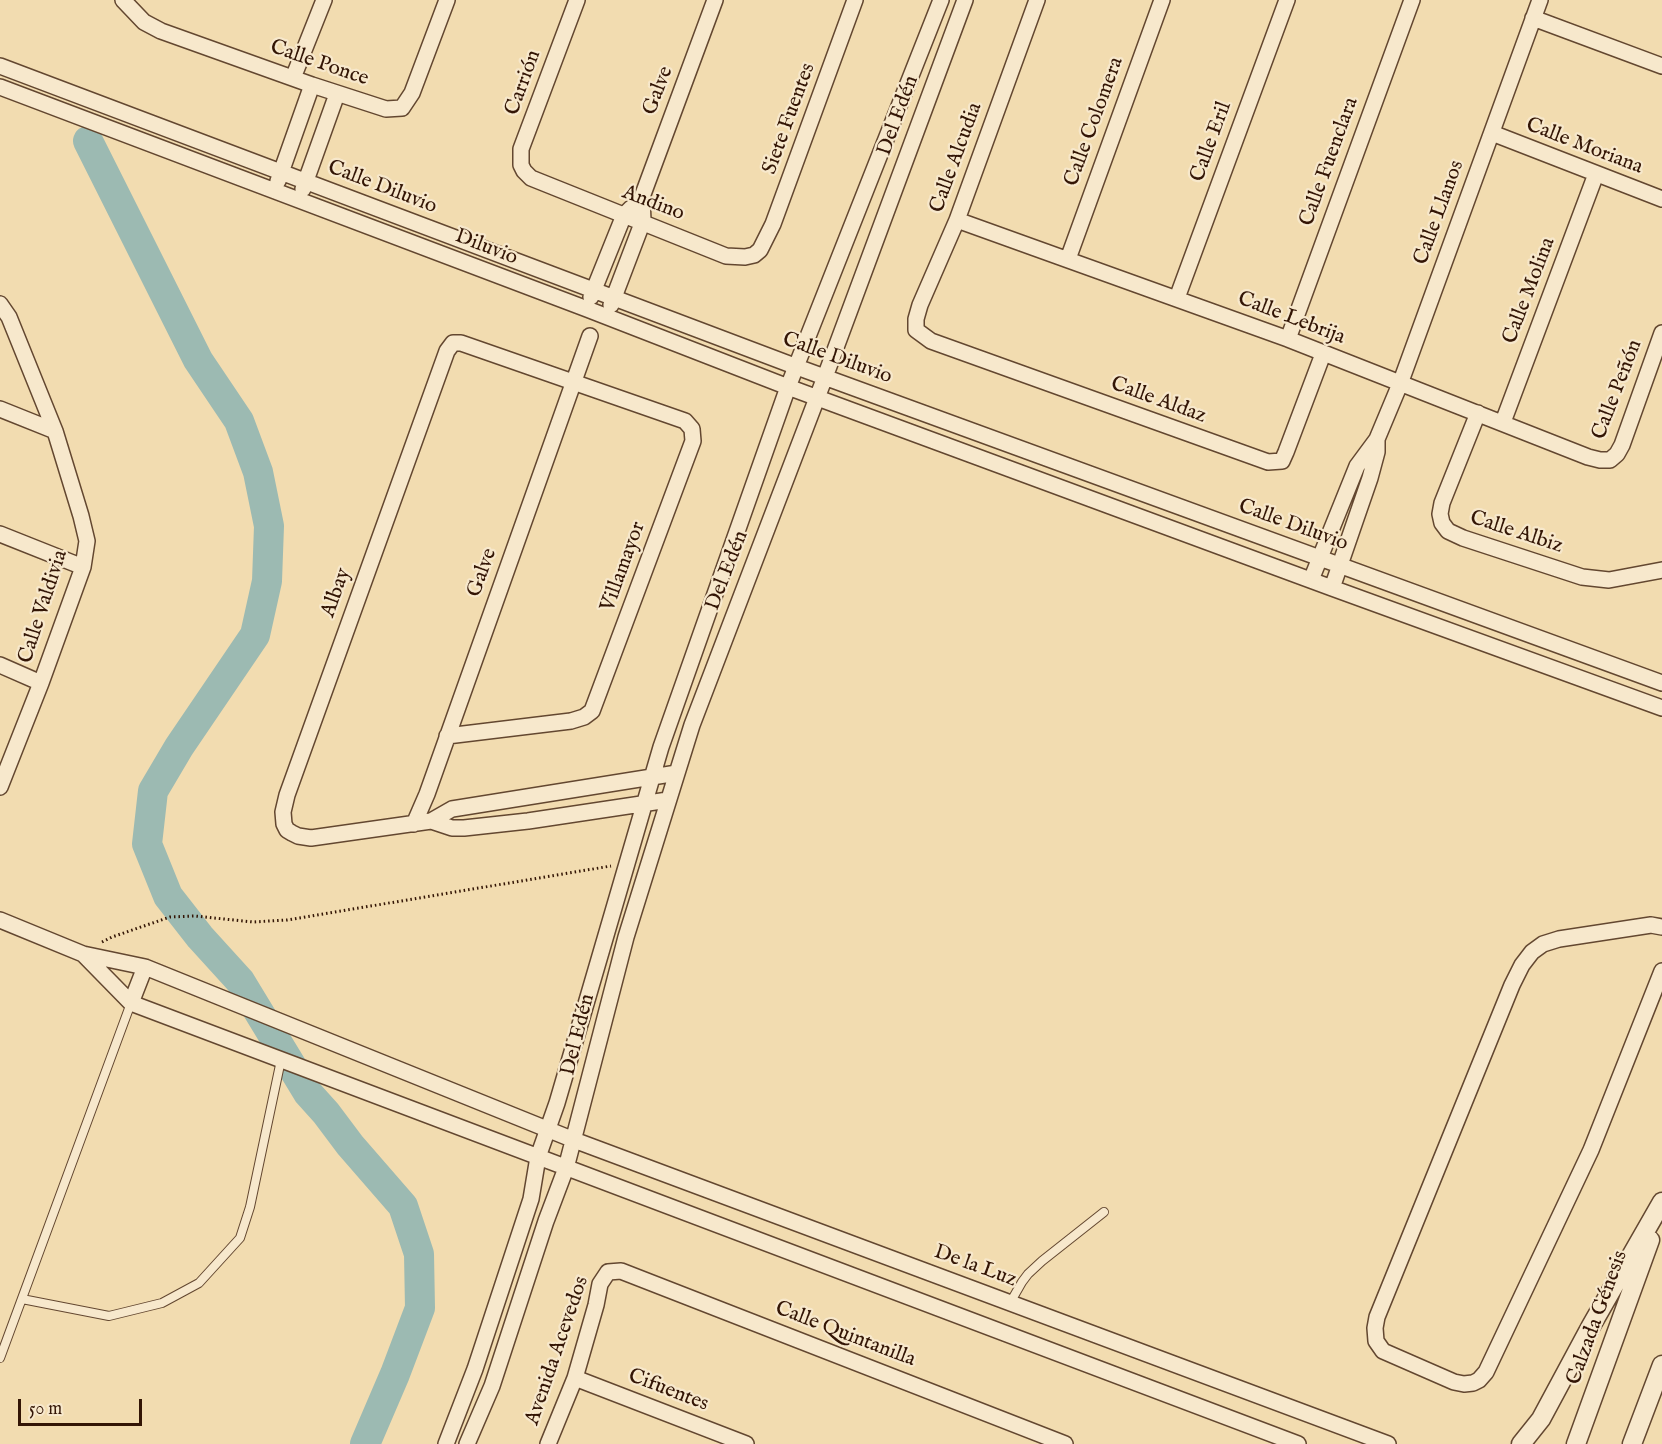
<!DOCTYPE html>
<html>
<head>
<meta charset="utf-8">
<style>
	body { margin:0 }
	#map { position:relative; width:1662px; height:1444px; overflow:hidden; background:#f2dcb0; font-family:"IM FELL English",serif }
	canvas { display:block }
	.scale { position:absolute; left:18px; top:1399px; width:124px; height:27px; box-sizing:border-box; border:3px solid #331505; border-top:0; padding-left:8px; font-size:18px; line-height:21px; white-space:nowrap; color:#331505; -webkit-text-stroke:4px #f7e8cc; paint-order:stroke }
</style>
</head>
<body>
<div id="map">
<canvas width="1662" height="1444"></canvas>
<div class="scale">50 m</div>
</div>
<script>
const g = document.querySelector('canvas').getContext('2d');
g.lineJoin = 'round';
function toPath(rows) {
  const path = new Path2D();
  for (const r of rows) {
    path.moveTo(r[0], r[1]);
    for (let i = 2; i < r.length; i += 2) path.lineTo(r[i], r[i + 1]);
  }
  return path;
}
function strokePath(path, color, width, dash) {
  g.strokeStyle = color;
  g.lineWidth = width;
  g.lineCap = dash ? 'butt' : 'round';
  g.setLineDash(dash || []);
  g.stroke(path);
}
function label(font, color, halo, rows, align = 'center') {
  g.font = font + ' "IM FELL English",serif';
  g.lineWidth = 4.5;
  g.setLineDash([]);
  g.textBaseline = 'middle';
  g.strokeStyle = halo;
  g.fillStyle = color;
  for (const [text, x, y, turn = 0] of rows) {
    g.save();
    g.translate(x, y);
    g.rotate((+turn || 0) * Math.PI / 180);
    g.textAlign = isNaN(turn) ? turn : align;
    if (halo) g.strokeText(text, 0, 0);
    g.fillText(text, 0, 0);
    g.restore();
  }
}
strokePath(toPath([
	[88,141,198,360,239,421,258,472,269,526,267,581,255,635,179,747,153,791,147,844,168,896,200,937,240,981,308,1093,326,1113,350,1145,403,1206,419,1254,420,1308,395,1374,365,1444]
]), '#9cbab2', 30);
const service = toPath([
	[22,1299,109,1316,162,1303,199,1283,240,1238,250,1207,281,1060],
	[1010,1303,1022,1282,1028,1274,1042,1261,1104,1212],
	[0,1358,131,1003]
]);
const minor = toPath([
	[123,0,144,22,161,31,312,85,386,109,402,108,412,93,447,0],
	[577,0,521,149,521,165,524,171,531,178,726,256,745,257,754,255,760,250,773,224,855,0],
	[1037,0,957,220,920,305,916,319,916,330,931,341,1268,462,1282,461,1286,452,1323,354],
	[1533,18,1662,66],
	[0,66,797,367,1662,683],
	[293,78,324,0],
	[0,87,587,309,788,387,1332,588,1662,708],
	[1492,133,1662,199],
	[278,181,312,85],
	[303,189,337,94],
	[957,220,1288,339,1588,457,1600,460,1610,460,1617,454,1622,445,1662,333],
	[1068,259,1162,0],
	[591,297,624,215,631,208],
	[1177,298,1287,0],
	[0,304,9,317,55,431,81,516,87,541,83,567,41,683,0,787],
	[611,305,643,221,642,197,715,0],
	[1288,339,1412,0],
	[0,409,55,431],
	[1478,413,1442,503,1440,514,1442,523,1448,531,1463,538,1582,577,1609,580,1662,570],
	[1503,422,1596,174],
	[0,534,83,567],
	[1311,580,1357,466,1377,439,1400,384,1540,0],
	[1332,588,1370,478,1377,452,1377,439],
	[0,665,41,683],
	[447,736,571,721,584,717,592,711,693,441,692,429,685,421,461,343,453,343,447,351,287,795,283,812,284,824,287,830,292,833,298,836,311,838,431,821,452,809,677,773],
	[431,821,452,828,464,828,528,821,668,800],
	[414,824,427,794,590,336],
	[0,920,83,954,145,967,574,1140,1388,1444],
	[1662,927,1651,925,1559,939,1543,944,1532,952,1522,965,1512,985,1377,1317,1375,1328,1376,1341,1383,1351,1454,1382,1464,1384,1473,1383,1479,1380,1486,1372,1591,1150,1662,971],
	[83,954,131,1003,1298,1444],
	[131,1003,145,967],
	[575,1378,746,1444],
	[446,1444,475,1369,531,1199,538,1157,557,1103,661,747,788,387,941,0],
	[467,1444,492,1386,546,1221,566,1168,626,937,692,725,825,377,965,0],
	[548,1444,575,1378,596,1305,600,1284,608,1272,621,1271,1065,1444]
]);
const tertiary = toPath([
	[1521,1444,1541,1419,1591,1326,1662,1202],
	[1576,1444,1650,1240],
	[1632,1444,1662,1365]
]);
strokePath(service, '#634730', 10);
strokePath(minor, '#634730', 18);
strokePath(tertiary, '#634730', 21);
strokePath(toPath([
	[102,942,112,937,170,917,195,916,253,922,287,920,611,866]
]), '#331505', 3, [1.5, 3]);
strokePath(service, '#f7e8cc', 8);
strokePath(minor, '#f7e8cc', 15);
strokePath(tertiary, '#f7e8cc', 18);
label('21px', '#331505', '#f7e8cc', [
	["Calle Ponce",319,64,19],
	["Carrión",524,83,-70],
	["Galve",659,91,-69],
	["Del Edén",899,116,-70],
	["Siete Fuentes",790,119,-70],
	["Calle Colomera",1095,122,-70],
	["Calle Eril",1212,142,-70],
	["Calle Moriana",1584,147,21],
	["Calle Alcudia",957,158,-70],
	["Calle Fuenclara",1330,162,-70],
	["Calle Diluvio",382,188,21],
	["Andino",653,204,21],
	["Calle Llanos",1440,213,-70],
	["Diluvio",486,248,21],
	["Calle Molina",1530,291,-69],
	["Calle Lebrija",1291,319,21],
	["Calle Diluvio",837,359,20],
	["Calle Peñón",1618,390,-69],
	["Calle Aldaz",1158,401,20],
	["Calle Diluvio",1293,526,20],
	["Calle Albiz",1516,533,18],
	["Villamayor",624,567,-70],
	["Del Edén",728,571,-69],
	["Galve",483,573,-70],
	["Albay",337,593,-70],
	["Calle Valdivia",44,607,-72],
	["Del Edén",579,1035,-76],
	["De la Luz",975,1267,20],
	["Calzada Génesis",1598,1318,-70],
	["Calle Quintanilla",845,1335,21],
	["Avenida Acevedos",558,1351,-71],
	["Cifuentes",668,1391,21]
]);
</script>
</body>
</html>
